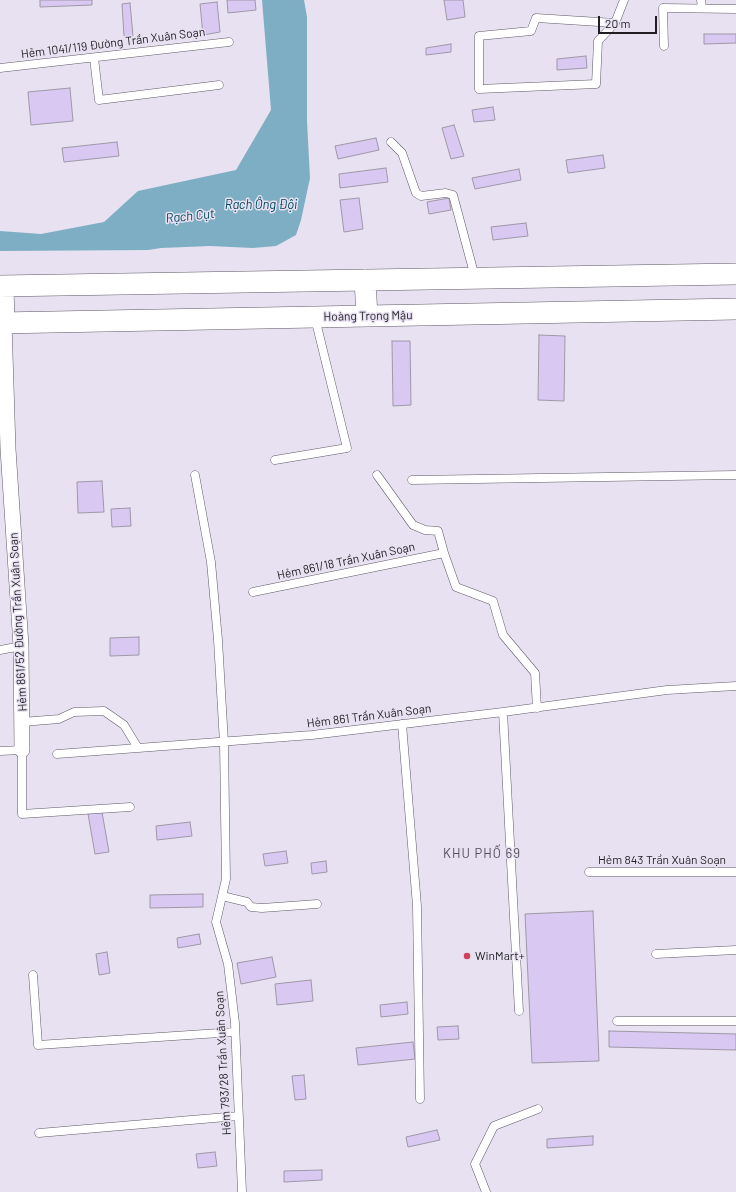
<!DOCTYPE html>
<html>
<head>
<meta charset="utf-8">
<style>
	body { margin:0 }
	#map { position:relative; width:736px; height:1192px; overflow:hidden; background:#e7e1f1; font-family:Barlow,sans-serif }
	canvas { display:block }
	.scale { position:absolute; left:598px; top:16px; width:59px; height:18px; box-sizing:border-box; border:2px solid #201e23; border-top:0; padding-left:5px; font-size:12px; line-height:14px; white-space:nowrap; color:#201e23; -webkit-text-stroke:3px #e7e1f1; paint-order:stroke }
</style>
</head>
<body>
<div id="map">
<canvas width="736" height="1192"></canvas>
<div class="scale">20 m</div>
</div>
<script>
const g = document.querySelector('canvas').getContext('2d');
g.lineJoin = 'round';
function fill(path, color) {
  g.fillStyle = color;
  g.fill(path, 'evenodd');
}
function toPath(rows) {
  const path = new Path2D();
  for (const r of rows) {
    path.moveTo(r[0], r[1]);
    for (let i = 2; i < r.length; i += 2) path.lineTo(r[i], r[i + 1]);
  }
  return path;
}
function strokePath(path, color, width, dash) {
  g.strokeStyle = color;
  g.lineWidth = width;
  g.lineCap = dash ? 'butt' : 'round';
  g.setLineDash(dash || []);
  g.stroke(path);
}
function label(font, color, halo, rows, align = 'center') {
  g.font = font + ' Barlow,sans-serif';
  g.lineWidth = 3;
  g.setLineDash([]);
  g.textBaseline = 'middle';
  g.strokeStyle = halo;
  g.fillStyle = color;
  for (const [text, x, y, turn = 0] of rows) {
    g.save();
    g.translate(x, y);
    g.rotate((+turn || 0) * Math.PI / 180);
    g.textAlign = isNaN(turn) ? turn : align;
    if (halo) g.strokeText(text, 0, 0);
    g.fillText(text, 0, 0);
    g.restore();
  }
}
fill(toPath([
	[262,0,304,0,307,17,307,121,310,178,301,220,296,235,276,246,253,248,210,246,161,248,148,250,0,251,0,231,41,234,104,222,138,191,236,170,271,110]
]), '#7eaec4');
const building = toPath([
	[40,0,92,0,92,5,40,7,40,0],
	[227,0,255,0,256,10,228,13,227,0],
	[444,0,463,0,465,17,447,20,444,0],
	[217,2,220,32,203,35,200,4,217,2],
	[130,3,133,36,124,36,122,4,130,3],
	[704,34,736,34,736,43,704,44,704,34],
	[451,44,451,52,426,55,426,48,451,44],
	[586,56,587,68,557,70,557,59,586,56],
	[70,88,73,121,31,125,28,92,70,88],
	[493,107,495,120,474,122,472,110,493,107],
	[454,125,464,156,451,159,442,128,454,125],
	[376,138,379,150,338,159,335,146,376,138],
	[117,142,119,156,64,162,62,148,117,142],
	[603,155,605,168,568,173,566,160,603,155],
	[386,168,388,182,340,188,339,174,386,168],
	[519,169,521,180,475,189,472,178,519,169],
	[359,198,363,229,344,232,340,200,359,198],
	[449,198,451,210,429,214,427,202,449,198],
	[526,223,528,236,493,240,491,227,526,223],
	[539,335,565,336,564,401,538,400,539,335],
	[392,341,410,341,411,405,393,406,392,341],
	[102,481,104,512,78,513,77,482,102,481],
	[130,508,131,526,112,527,111,509,130,508],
	[139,637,139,655,110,656,110,638,139,637],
	[102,812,109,852,95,854,88,814,102,812],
	[190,822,192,836,157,840,156,826,190,822],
	[286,851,288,863,265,866,263,854,286,851],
	[326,861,327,872,312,874,311,863,326,861],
	[203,894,203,907,150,908,150,895,203,894],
	[593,911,599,1061,532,1063,525,914,593,911],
	[199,934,201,944,178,948,177,938,199,934],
	[107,952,110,973,99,975,96,954,107,952],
	[272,957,276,977,241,984,237,963,272,957],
	[311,980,313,1001,277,1005,275,984,311,980],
	[407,1002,408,1014,381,1017,380,1005,407,1002],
	[458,1026,459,1039,438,1040,437,1027,458,1026],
	[609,1031,736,1034,736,1050,609,1047,609,1031],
	[413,1042,415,1059,358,1065,356,1048,413,1042],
	[304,1075,306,1099,295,1100,292,1076,304,1075],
	[437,1130,440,1140,408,1147,406,1137,437,1130],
	[593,1136,593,1145,547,1148,547,1139,593,1136],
	[215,1152,217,1166,198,1168,196,1154,215,1152],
	[322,1170,322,1180,284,1182,284,1171,322,1170]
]);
fill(building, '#d9c8f2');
strokePath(building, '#9e98a6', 1);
const lane = toPath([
	[701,0,702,8],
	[615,23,536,18,531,31,479,36,479,89,596,84,598,41,615,23,624,0],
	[664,46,663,8,736,9],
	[94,58,99,100,219,85],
	[0,68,229,42],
	[391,142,402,153,416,193,421,196,446,193,453,195,475,277],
	[275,460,347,448,315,318],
	[195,475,211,562,218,640,224,743,226,879,216,922,228,964,235,1023,242,1192],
	[377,475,413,525,425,530,438,531,444,553],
	[412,480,736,475],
	[253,592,444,553,456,587,493,601,503,635,535,673,537,708],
	[0,650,21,646],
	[503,712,519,1011],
	[22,722,59,719,74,712,104,711,124,725,138,748,312,735,503,712,667,690,736,686],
	[402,724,417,906,420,1099],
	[0,751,22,750,22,814,130,807],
	[57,754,138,748],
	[589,872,736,872],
	[222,896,247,902,251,907,262,908,317,904],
	[656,954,736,950],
	[33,975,38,1045,235,1032],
	[617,1021,736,1021],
	[39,1133,238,1116],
	[486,1192,475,1164,494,1126,538,1109]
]);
const street = toPath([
	[4,322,8,449,21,646,22,750]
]);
const secondary = toPath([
	[365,280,367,316],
	[0,286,736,274],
	[3,286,4,322],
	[0,323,736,309]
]);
strokePath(lane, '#5f5966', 9);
strokePath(street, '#5f5966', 16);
strokePath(secondary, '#5f5966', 22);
strokePath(lane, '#fff', 8);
strokePath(street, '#fff', 15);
strokePath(secondary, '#fff', 21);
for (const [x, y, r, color] of [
	[467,956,4,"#cf3f5c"]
]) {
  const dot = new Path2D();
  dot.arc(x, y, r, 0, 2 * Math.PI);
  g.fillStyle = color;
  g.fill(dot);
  strokePath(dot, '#e7e1f1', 1.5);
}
label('12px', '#201e23', '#e7e1f1', [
	["Hẻm 1041/119 Đường Trần Xuân Soạn",113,43,-7],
	["Hoàng Trọng Mậu",368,316,-1],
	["Hẻm 861/18 Trần Xuân Soạn",346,561,-12],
	["Hẻm 861/52 Đường Trần Xuân Soạn",18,622,-93],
	["Hẻm 861 Trần Xuân Soạn",369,716,-7],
	["Hẻm 843 Trần Xuân Soạn",662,860],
	["Hẻm 793/28 Trần Xuân Soạn",223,1063,-93]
]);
label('12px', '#201e23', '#e7e1f1', [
	["WinMart+",475,956]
], 'left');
label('italic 13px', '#01485e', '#e7e1f1', [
	["Rạch Ông Đội",261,205],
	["Rạch Cụt",190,216,-6]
]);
g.letterSpacing = '1px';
label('13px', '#534e5b', '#e7e1f1', [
	["KHU PHỐ 69",482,854]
]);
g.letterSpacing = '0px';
</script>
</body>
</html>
